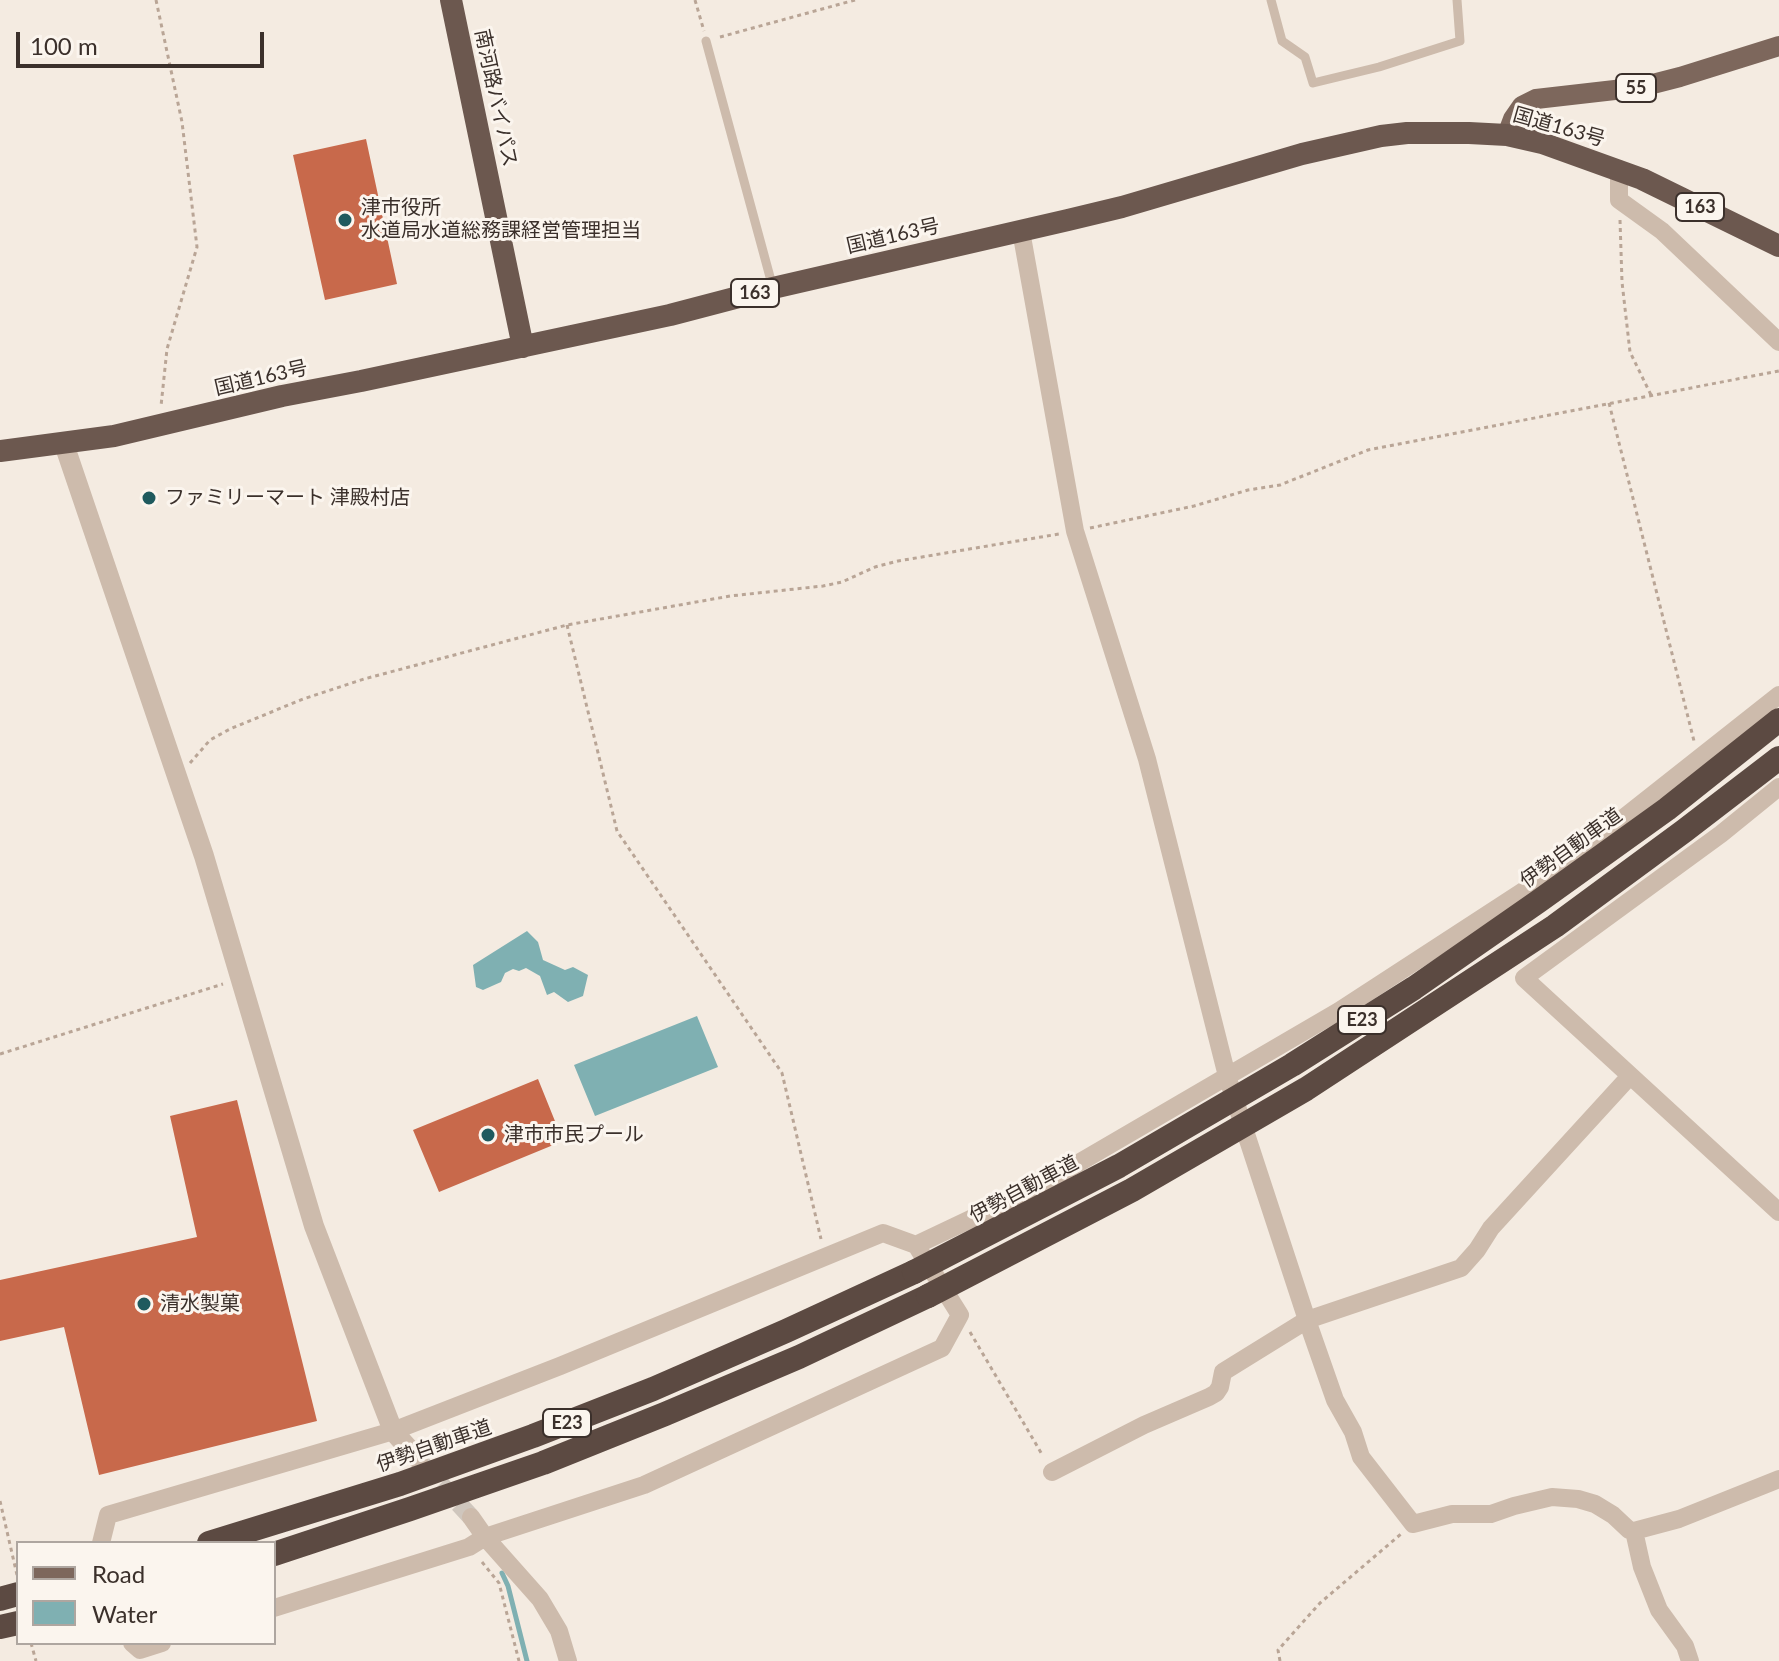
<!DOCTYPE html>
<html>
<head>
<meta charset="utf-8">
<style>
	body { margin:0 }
	#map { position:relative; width:1779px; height:1661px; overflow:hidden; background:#f4ebe1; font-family:Lato,sans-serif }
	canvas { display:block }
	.legend { position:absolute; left:16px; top:1541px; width:260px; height:104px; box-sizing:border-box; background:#fbf5ee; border:2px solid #aea6a0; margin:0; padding:10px 14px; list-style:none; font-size:24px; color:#3b302b }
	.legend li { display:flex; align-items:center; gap:16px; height:40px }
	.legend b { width:40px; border:2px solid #aea6a0 }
	.scale { position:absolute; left:16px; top:32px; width:248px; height:36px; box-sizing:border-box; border:4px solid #3b302b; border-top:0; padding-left:10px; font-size:24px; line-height:28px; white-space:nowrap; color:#3b302b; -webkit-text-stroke:6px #fbf5ee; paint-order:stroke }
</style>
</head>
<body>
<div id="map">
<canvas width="1779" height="1661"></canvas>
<ul class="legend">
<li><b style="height:10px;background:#7d675c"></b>Road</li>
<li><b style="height:22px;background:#7fb0b2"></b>Water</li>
</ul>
<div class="scale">100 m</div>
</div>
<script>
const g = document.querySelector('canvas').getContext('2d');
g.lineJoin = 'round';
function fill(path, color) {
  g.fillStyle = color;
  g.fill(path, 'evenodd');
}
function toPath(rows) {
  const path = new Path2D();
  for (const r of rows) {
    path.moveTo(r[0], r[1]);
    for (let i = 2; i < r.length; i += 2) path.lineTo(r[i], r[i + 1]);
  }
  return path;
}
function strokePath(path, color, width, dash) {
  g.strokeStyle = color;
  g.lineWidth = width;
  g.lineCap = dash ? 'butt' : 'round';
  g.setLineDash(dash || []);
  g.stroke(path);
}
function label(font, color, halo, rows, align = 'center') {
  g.font = font + ' Lato,"Noto Sans JP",sans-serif';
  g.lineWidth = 6;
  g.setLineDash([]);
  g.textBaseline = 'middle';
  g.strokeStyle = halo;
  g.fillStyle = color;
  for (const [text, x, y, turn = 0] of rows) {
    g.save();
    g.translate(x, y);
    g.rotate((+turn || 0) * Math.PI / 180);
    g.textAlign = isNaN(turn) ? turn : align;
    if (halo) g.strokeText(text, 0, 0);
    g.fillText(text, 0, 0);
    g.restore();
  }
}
fill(toPath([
	[527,931,538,942,543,960,565,970,573,967,588,975,583,996,568,1002,554,992,547,995,540,976,526,968,519,971,513,969,505,973,501,982,483,990,476,987,473,965],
	[697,1016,718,1067,595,1116,574,1065]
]), '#7fb0b2');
strokePath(toPath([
	[502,1573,508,1586,527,1661]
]), '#7fb0b2', 5);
fill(toPath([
	[366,139,397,284,325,300,293,155],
	[538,1079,563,1141,439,1192,413,1130],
	[237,1100,317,1421,99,1475,64,1327,0,1341,0,1280,197,1237,170,1116]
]), '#c8694b');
strokePath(toPath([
	[422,1464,471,1517]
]), '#cfc6bd', 18, [18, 9]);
strokePath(toPath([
	[156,0,182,122,197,247,167,349,161,406],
	[695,0,704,31],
	[720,37,855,0],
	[1620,220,1622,282,1630,352,1651,395],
	[1609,403,1694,741],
	[1090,528,1194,506,1248,490,1280,485,1368,450,1779,371],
	[567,625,617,831,782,1073,821,1239],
	[190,763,210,740,230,729,303,699,364,679,567,625,730,596,823,586,842,582,875,567,898,561,1059,534],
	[0,1054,223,984],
	[970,1332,1043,1456],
	[0,1501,17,1575],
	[482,1562,499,1583,519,1661],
	[31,1643,36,1661],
	[1280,1661,1278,1650,1320,1603,1401,1534]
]), '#b9a596', 3, [4, 4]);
strokePath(toPath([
	[1271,0,1282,41,1305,57,1313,83,1379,67,1460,41,1457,0],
	[706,41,773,288]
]), '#cdbbac', 9);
strokePath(toPath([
	[1619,169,1619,200,1662,231,1779,342],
	[1021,231,1075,531,1147,759,1227,1076,1307,1320,1335,1400,1353,1432,1361,1457,1413,1524,1452,1514,1491,1514,1514,1506,1552,1497,1578,1499,1595,1504,1613,1515,1629,1530,1634,1531,1679,1519,1779,1479],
	[1779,787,1721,834,1524,978,1779,1212],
	[916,1245,1034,1189,1339,1011,1528,888,1617,823,1779,695],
	[1052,1472,1144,1425,1209,1397,1216,1393,1220,1387,1223,1372,1307,1320,1461,1268,1477,1250,1491,1228,1630,1076],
	[471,1517,485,1537,540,1599,559,1631,568,1661],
	[1634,1531,1642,1567,1659,1610,1685,1646,1690,1661],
	[101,1543,108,1515,393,1431,560,1366,883,1233,916,1245,960,1315,942,1348,644,1485,485,1537,469,1547,274,1608],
	[132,1643,140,1650,162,1643]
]), '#cdbbac', 18);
strokePath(toPath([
	[64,444,204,856,314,1226,393,1431,418,1459]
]), '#cdbbac', 20);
strokePath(toPath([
	[1507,135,1513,119,1522,106,1536,99,1641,87,1680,77,1779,46]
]), '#7d675c', 20);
strokePath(toPath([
	[451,0,523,347],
	[0,451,114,436,282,396,361,381,670,315,773,288,1068,220,1122,207,1302,154,1381,136,1407,133,1469,133,1507,135,1542,143,1642,179,1779,246]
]), '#6c584f', 22);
strokePath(toPath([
	[209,1543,400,1484,533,1436,653,1389,786,1331,914,1272],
	[274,1554,410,1509,543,1463,665,1414,799,1357,928,1296],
	[0,1599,18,1594],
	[0,1627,18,1623]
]), '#5c4a42', 24);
strokePath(toPath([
	[914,1272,1119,1166,1292,1065,1414,988,1539,901,1667,809,1779,720],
	[928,1296,1132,1190,1306,1089,1555,926,1684,831,1779,758]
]), '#5c4a42', 24);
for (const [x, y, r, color] of [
	[345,220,8,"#1f5a5e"],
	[149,498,8,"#1f5a5e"],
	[488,1135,8,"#1f5a5e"],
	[144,1304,8,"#1f5a5e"]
]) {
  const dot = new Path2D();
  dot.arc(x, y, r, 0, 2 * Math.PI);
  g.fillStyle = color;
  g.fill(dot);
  strokePath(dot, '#fbf5ee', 3);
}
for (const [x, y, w] of [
	[1636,88,40],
	[1700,207,48],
	[755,293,48],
	[1362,1020,48],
	[567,1423,48]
]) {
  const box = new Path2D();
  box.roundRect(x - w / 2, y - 14, w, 28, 6);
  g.fillStyle = '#fbf5ee';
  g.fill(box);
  strokePath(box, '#3b302b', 2);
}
label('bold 18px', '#3b302b', null, [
	["55",1636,88],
	["163",1700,207],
	["163",755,293],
	["E23",1362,1020],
	["E23",567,1423]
]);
label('20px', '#3b302b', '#fbf5ee', [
	["南河路バイパス",496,98,78],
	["国道163号",1559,127,16],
	["国道163号",893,236,-13],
	["国道163号",261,378,-13],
	["伊勢自動車道",1571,848,-36],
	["伊勢自動車道",1024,1189,-28],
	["伊勢自動車道",434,1446,-19]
]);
label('20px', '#3b302b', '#fbf5ee', [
	["津市役所",361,208],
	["水道局水道総務課経営管理担当",361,231],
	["ファミリーマート 津殿村店",165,498],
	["津市市民プール",504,1135],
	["清水製菓",160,1304]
], 'left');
</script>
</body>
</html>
